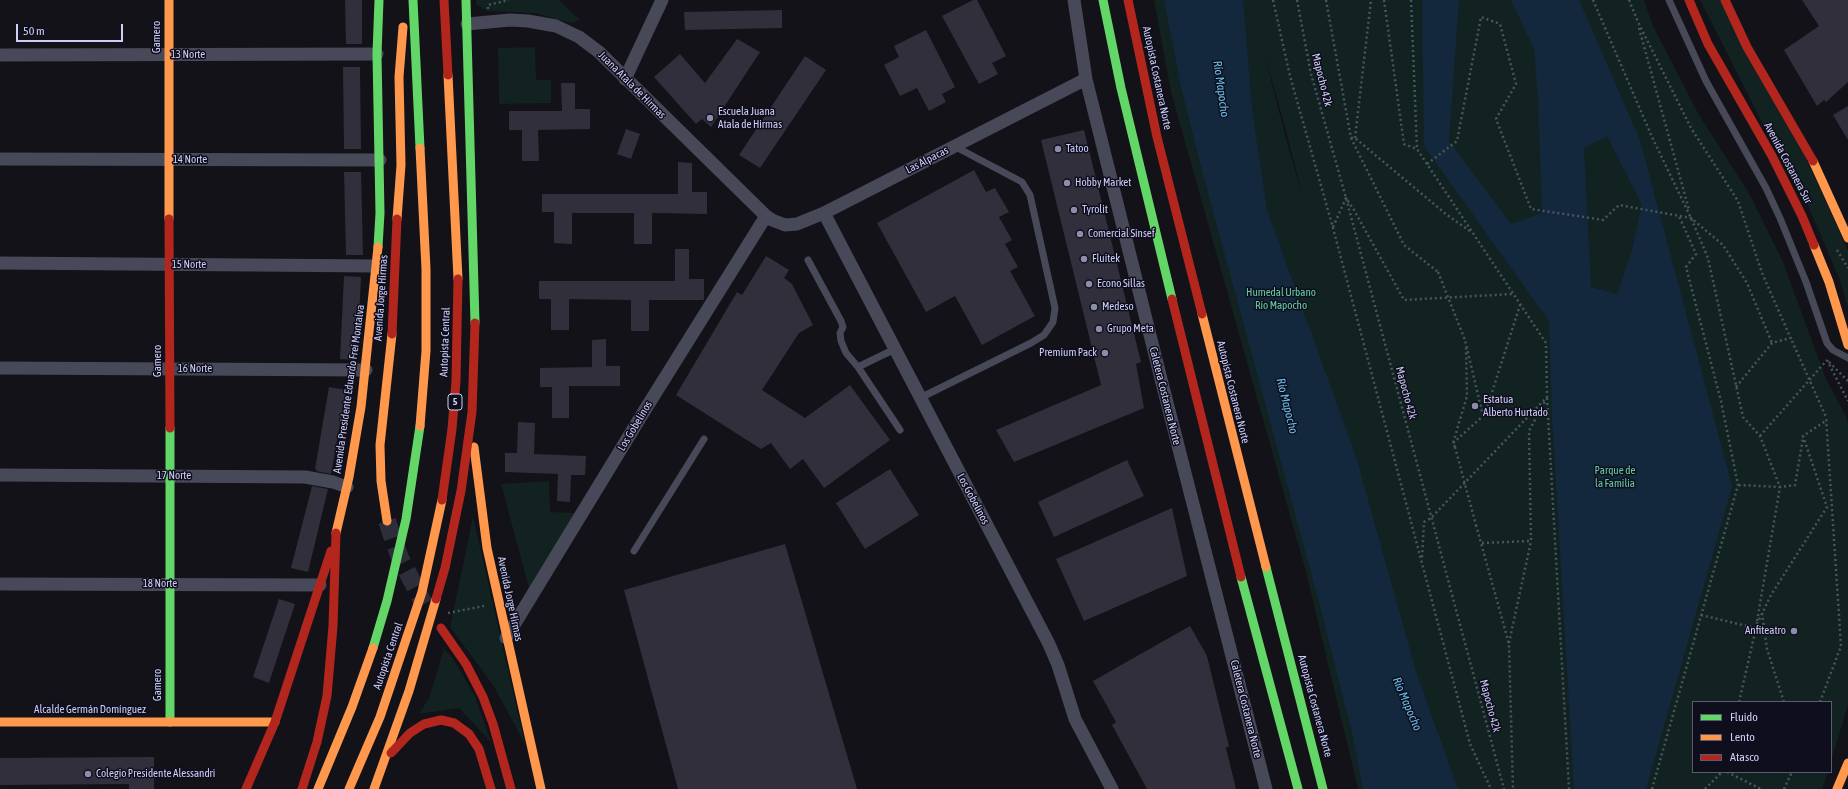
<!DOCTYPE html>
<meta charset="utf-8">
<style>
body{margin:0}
#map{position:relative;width:1848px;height:789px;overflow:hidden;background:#121218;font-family:"Asap Condensed",sans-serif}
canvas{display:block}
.legend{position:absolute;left:1692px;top:701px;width:140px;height:72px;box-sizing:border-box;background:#0f0e1c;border:1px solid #5b5b74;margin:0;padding:5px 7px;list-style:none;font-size:12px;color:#cecff9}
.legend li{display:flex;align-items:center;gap:8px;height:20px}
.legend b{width:20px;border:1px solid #5b5b74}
.scale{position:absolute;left:16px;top:24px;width:107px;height:18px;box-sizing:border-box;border:2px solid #cecff9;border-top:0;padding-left:5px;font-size:12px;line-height:14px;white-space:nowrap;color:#cecff9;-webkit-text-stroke:3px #0f0e1c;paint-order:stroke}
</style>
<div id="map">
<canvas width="1848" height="789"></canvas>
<ul class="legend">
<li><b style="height:5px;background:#63d668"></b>Fluido</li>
<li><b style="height:5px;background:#ff974d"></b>Lento</li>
<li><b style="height:5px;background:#b3261e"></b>Atasco</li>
</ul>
<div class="scale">50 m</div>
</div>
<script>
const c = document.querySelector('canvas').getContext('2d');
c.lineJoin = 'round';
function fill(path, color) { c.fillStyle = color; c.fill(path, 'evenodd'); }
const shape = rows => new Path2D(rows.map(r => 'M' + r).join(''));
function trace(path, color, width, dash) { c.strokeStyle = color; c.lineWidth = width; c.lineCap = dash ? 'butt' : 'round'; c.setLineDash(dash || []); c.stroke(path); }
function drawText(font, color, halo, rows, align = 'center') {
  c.font = font + ' "Asap Condensed",sans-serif'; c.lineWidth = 3; c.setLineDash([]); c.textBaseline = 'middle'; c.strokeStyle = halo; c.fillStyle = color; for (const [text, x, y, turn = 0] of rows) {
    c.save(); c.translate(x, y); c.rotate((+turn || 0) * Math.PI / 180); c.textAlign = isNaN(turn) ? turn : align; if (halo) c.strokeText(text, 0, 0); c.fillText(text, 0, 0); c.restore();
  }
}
const green = shape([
 [476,0,559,0,580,20,571,23,535,13,487,11,476,4],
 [1154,0,1644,0,1653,26,1699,115,1749,193,1783,262,1826,379,1847,418,1848,424,1848,705,1831,761,1831,702,1693,702,1693,772,1828,772,1822,789,1358,789,1306,572,1171,92],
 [1264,52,1285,127,1302,193,1288,147],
 [1700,0,1720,0,1806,158,1848,251,1848,308,1840,280,1807,203,1762,122],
 [535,47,536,80,551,80,551,103,499,104,498,48],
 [549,481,550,512,575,513,529,588,501,484],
 [473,517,525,744,493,685,450,627],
 [444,649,452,657,474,694,491,742,459,708,419,714,429,698]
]);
const water = shape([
 [1164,0,1243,0,1252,109,1267,210,1356,457,1417,675,1458,789,1363,789,1352,732,1320,606,1203,174,1181,87],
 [1422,0,1459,0,1449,141,1511,224,1542,213,1538,98,1534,49,1511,0,1579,0,1640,140,1732,486,1646,789,1574,789,1552,416,1549,321,1424,146],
 [1607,136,1642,205,1631,253,1617,294,1591,287,1584,148]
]);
const building = shape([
 [345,0,362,0,362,44,346,44],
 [973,0,977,0,1006,56,992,63,998,74,979,84,942,16],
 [1802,0,1848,0,1848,82,1826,102,1824,100,1817,106,1784,50,1819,26],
 [782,10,782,28,685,30,684,12],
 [926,30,955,87,942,94,946,102,929,111,917,88,900,96,884,65,899,57,894,46],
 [737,39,760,52,711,127,702,119,696,124,654,77,680,54,705,83],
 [805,56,826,70,760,168,739,155],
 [343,67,360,67,361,149,344,149],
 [561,83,575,83,575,109,590,109,590,129,538,130,539,161,522,161,522,130,509,130,509,111,562,111],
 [1848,106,1848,140,1833,115],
 [626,129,640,134,631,159,617,154],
 [1084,130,1141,362,1136,364,1144,408,1014,462,996,430,1101,385,1041,140],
 [678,162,692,163,692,192,707,192,707,214,652,213,652,244,634,244,634,213,572,213,572,244,554,243,554,212,542,212,542,194,678,194],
 [974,170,986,192,995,188,1009,212,999,217,1012,240,1005,244,1018,267,1010,271,1035,316,982,345,955,296,926,312,877,223],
 [344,172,361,172,363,255,346,255],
 [675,249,689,249,689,279,704,279,704,300,649,300,649,331,631,331,631,300,569,299,569,330,551,330,551,299,539,299,539,281,675,281],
 [766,256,789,270,784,278,792,284,813,325,799,333,762,390,805,418,850,385,890,440,824,488,803,459,790,469,771,443,761,449,676,395,737,292,742,295],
 [344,276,361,277,359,319,354,360,340,359],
 [606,339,606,366,620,366,620,386,569,386,569,418,552,418,552,387,540,387,540,368,592,367,592,340],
 [329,387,346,390,331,474,316,471,317,469,315,469],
 [518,422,535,423,534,454,586,456,585,475,571,475,570,502,557,501,558,474,505,472,505,453,517,453],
 [1127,460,1144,496,1054,537,1038,502],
 [890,469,919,515,865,549,836,503],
 [312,486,328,489,308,572,291,568],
 [1172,508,1187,576,1084,621,1056,559],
 [785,544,857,789,678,789,624,590],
 [279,599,295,604,269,683,253,677],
 [1190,626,1207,656,1229,746,1226,748,1236,789,1147,789,1112,725,1116,722,1093,681],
 [154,757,154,789,129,789,129,784,0,785,0,758]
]);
const secondaryTunnel = shape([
 [387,521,400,558,424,604]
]);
const path = shape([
 [1273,0,1290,76,1333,228,1470,744,1491,789],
 [1297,0,1311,74,1346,198,1504,789],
 [1326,0,1351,138,1404,245,1438,272],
 [1384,0,1404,144,1417,149],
 [1411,0,1417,149,1546,343,1547,397,1431,518,1424,522,1422,558],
 [1593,0,1652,137,1691,218,1708,258,1743,417,1760,436,1780,487,1738,485],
 [1629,0,1638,22,1691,128,1738,201,1762,273,1792,341],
 [488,9,488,5,509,0],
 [1639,28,1689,210],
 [1351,138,1355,138,1447,215,1470,231],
 [1355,138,1371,0],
 [1427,164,1457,141,1481,17,1500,24,1516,84,1496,119,1531,209,1603,220,1619,205,1691,218,1723,245,1747,283,1772,343],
 [1333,227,1346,198,1354,210,1404,300,1512,294],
 [1837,250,1848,268],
 [1827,360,1848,401],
 [1829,362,1848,381],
 [1736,387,1772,343,1790,338],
 [1547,398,1569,789],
 [1483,415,1486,411,1520,305],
 [1760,436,1827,360],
 [1453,443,1483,416,1465,340],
 [1455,447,1453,443,1467,396,1466,348],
 [1476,525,1509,644,1513,789],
 [1482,543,1531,541,1529,431,1545,401],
 [448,613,484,606],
 [1762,613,1767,649,1784,702],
 [1701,615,1755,628,1771,595,1827,507,1803,436,1827,420],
 [1757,621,1780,487,1795,485,1803,438],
 [1509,643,1531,541],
 [1739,702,1756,628],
 [1820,702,1841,646,1826,417],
 [1727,772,1761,789],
 [1652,789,1738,485,1721,401,1686,267,1696,254,1679,216],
 [1705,789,1722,772],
 [1784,789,1792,772]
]);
const lane = shape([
 [1669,0,1706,81,1766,188,1780,218,1806,282,1827,343,1833,350,1848,358],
 [808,260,841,321,843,327,840,333,841,341,846,353,858,367,900,430],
 [858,367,895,349],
 [920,398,1031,343,1044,335,1053,322,1055,308,1030,195,1022,182,954,146],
 [634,551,704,439]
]);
const street = shape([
 [1074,0,1086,79,1161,379,1266,789],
 [467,24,510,20,528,21,556,26,579,37,599,52,766,216,772,220,785,225,797,224,824,213,1086,79],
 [0,55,377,54],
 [625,79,662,0],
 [0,159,380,160],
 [824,213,1049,644,1058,665,1075,719,1112,789],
 [0,263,377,266],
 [0,368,366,370],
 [0,475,305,477,333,482,347,487],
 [0,584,320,585],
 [506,638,643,413,766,216]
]);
const fast = shape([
 [413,0,420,148],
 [466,0,475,323],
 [1103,0,1121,88,1172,299],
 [378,247,380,213,377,54,379,0],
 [170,428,170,722],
 [1266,567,1323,789],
 [1241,577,1298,789],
 [373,648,387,601,406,519,420,426]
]);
const slow = shape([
 [169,0,169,219],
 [448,75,458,279],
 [1813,161,1848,238],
 [397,219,401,165,399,77,403,27],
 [1814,245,1829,282,1848,345],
 [1202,314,1266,567],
 [420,426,426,351,426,269,420,148],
 [474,447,487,548,541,789],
 [387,521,381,481,380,445,392,334],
 [336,533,349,477,361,407,378,247],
 [0,722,275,722],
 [318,789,352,707,373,648],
 [349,789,380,717,422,592,442,500],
 [374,789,409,691,436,599],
 [1837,789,1848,763]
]);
const jam = shape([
 [444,0,448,75],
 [1128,0,1157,137,1202,314],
 [1689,0,1708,44,1772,156,1802,216,1814,245],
 [1725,0,1747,47,1813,161],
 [169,219,170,428],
 [1172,299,1241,577],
 [392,334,397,219],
 [442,500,452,429,456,381,458,279],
 [436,599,445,568,461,491,472,412,475,323],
 [441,628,466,664,483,697,493,724,511,789],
 [391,753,410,733,424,724,441,720,454,723,469,734,479,749,491,789],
 [246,789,275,722,331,551],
 [302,789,317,742,327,696,333,626,336,533]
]);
const pathBridge = shape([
 [1438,272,1465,340],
 [1792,341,1826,417],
 [1455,447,1476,525]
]);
const markers = [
 [710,118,4,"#8c8daa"],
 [1058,149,4,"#8c8daa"],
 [1067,183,4,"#8c8daa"],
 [1074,210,4,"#8c8daa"],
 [1080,234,4,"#8c8daa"],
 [1084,259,4,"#8c8daa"],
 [1089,284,4,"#8c8daa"],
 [1094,307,4,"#8c8daa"],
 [1099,329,4,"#8c8daa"],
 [1105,353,4,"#8c8daa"],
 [1475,406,4,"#8c8daa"],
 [1794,631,4,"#8c8daa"],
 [88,774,4,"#8c8daa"]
];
const shields = [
 [455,402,14]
];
const shieldNames = [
 ["5",455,402]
];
const streetNames = [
 ["Gamero",157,37,-90],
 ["13 Norte",188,55],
 ["Autopista Costanera Norte",1157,78,78],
 ["Mapocho 42k",1322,80,76],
 ["Juana Atala de Hirmas",632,85,45],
 ["14 Norte",190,160],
 ["Las Alpacas",927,160,-27],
 ["Avenida Costanera Sur",1788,163,62],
 ["15 Norte",189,265],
 ["Avenida Jorge Hirmas",381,298,-86],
 ["Autopista Central",445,342,-88],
 ["Gamero",158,361,-90],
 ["16 Norte",195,369],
 ["Avenida Presidente Eduardo Frei Montalva",349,389,-82],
 ["Autopista Costanera Norte",1233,392,76],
 ["Mapocho 42k",1406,393,75],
 ["Caletera Costanera Norte",1165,396,76],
 ["Los Gobelinos",635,426,-59],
 ["17 Norte",174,476],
 ["Los Gobelinos",973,499,62],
 ["18 Norte",160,584],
 ["Avenida Jorge Hirmas",510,599,78],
 ["Autopista Central",388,656,-71],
 ["Gamero",158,685,-90],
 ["Autopista Costanera Norte",1315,706,75],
 ["Mapocho 42k",1490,706,75],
 ["Caletera Costanera Norte",1246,709,76],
 ["Alcalde Germán Domínguez",90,710]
];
const poiNames = [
 ["Escuela Juana",718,112],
 ["Atala de Hirmas",718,125],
 ["Tatoo",1066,149],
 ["Hobby Market",1075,183],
 ["Tyrolit",1082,210],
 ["Comercial Sinsef",1088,234],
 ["Fluitek",1092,259],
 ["Econo Sillas",1097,284],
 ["Medeso",1102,307],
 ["Grupo Meta",1107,329],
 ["Premium Pack",1097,353,"right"],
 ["Estatua",1483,400],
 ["Alberto Hurtado",1483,413],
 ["Anfiteatro",1786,631,"right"],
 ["Colegio Presidente Alessandri",96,774]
];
const parkNames = [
 ["Humedal Urbano",1281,293],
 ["Río Mapocho",1281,306],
 ["Parque de",1615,471],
 ["la Familia",1615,484]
];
const waterNames = [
 ["Río Mapocho",1221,89,82],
 ["Río Mapocho",1287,406,76],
 ["Río Mapocho",1407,704,67]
];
fill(green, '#122221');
fill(water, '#13283c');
fill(building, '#302f3b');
trace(secondaryTunnel, '#2e2e3a', 18, [18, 9]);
trace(path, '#48565e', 2.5, [2, 3]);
trace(lane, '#474858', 7);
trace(street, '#474858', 13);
trace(fast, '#63d668', 9);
trace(slow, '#ff974d', 9);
trace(jam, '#b3261e', 9);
trace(pathBridge, '#48565e', 2.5, [2, 3]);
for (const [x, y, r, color] of markers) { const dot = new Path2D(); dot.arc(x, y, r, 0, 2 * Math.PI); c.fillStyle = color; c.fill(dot); trace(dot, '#0f0e1c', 1.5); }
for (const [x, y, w] of shields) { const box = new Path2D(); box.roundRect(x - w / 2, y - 8, w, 16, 3); c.fillStyle = '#0f0e1c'; c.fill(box); trace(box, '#cecff9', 1); }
drawText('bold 10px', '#cecff9', null, shieldNames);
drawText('11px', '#cecff9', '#0f0e1c', streetNames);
drawText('11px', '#cecff9', '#0f0e1c', poiNames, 'left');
drawText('11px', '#64cfa8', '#0f0e1c', parkNames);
drawText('italic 12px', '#69bfed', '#0f0e1c', waterNames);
</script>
